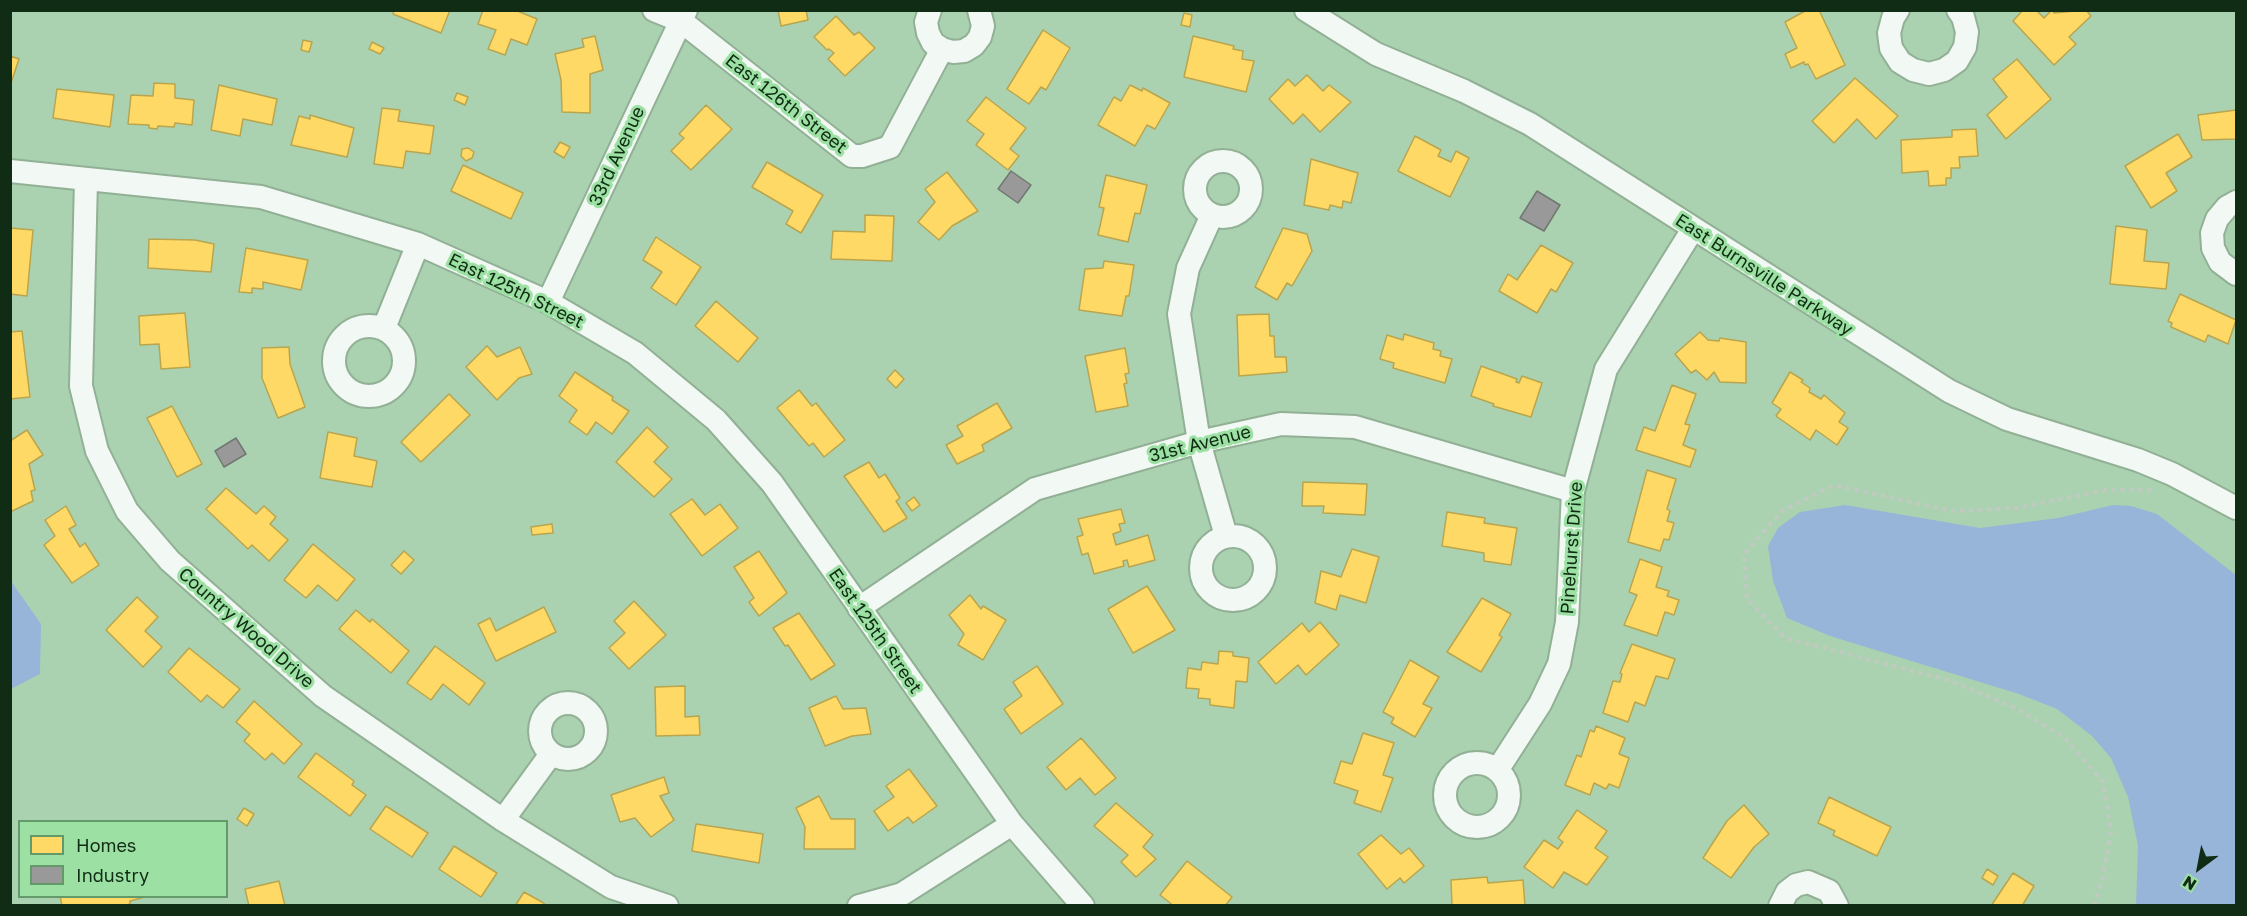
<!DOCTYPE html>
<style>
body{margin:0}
#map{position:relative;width:2247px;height:916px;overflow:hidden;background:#abd2b0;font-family:"Golos Text",sans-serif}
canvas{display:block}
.frame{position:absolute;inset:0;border:12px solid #112c15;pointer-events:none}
.legend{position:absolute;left:18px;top:820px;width:210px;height:78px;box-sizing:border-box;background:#9ce1a3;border:2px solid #64996a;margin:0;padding:8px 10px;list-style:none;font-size:18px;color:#112c15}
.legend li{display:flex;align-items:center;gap:12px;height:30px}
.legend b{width:30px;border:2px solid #64996a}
.north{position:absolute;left:2169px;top:838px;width:60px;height:60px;-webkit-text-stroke:4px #9ce1a3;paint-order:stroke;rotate:212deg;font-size:16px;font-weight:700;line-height:24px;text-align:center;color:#112c15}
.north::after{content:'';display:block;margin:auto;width:21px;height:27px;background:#112c15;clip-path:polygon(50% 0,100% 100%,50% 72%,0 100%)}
</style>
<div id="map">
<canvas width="2247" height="916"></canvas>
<div class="frame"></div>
<ul class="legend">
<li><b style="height:16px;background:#ffd966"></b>Homes</li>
<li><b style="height:16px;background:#999"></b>Industry</li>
</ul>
<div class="north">N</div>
</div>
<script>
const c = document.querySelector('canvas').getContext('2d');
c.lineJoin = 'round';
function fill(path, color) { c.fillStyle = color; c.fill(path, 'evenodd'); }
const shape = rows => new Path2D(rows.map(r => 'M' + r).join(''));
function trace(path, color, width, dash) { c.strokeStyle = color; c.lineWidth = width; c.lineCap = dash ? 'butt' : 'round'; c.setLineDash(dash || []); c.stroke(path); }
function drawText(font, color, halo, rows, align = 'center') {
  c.font = font + ' "Golos Text",sans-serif'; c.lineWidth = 6; c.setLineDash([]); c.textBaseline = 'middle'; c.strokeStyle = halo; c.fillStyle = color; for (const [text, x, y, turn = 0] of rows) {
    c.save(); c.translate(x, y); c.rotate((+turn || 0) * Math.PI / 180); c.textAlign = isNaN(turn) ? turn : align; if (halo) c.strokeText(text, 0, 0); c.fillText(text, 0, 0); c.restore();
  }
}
const water = shape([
 [1845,505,1980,528,2058,518,2113,505,2131,506,2157,514,2236,575,2236,905,2136,905,2138,846,2128,797,2111,758,2092,736,2057,709,2019,694,1830,636,1787,618,1773,581,1768,546,1778,528,1800,512],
 [11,581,41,624,40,674,11,689]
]);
const homes = shape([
 [394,10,450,10,441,33,393,14,394,10],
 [483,10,515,10,537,19,527,45,511,39,505,55,488,49,496,30,478,24,483,10],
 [778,10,806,10,808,20,781,26,778,10],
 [1807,10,1819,10,1845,65,1816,79,1808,64,1805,65,1804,62,1791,68,1785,54,1797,48,1785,22,1807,10],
 [2023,10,2036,10,2044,18,2052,10,2054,13,2086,10,2091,16,2069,37,2076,44,2054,65,2013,21,2023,10],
 [1184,13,1192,15,1190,27,1181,25,1184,13],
 [836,16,854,35,859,32,875,48,845,76,828,59,834,53,829,49,827,50,814,37,836,16],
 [1043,30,1070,48,1046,90,1041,87,1029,104,1007,89,1043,30],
 [595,36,603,70,590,74,590,113,562,112,561,80,555,54,584,47,582,39,595,36],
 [1193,36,1234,46,1233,49,1243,51,1242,59,1254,61,1246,92,1184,77,1193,36],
 [303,40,312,42,309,52,301,50,303,40],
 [372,42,384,48,380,54,369,49,372,42],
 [10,56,19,59,10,86,10,56],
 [2017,59,2051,99,2006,139,1987,115,2007,97,1993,79,2017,59],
 [1307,75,1323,91,1329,85,1351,102,1320,132,1303,114,1293,124,1269,99,1288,79,1295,86,1307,75],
 [1855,78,1898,116,1876,139,1857,119,1834,143,1812,121,1855,78],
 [154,83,175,84,175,98,194,100,192,125,175,123,174,127,158,126,157,129,149,128,149,125,128,124,131,95,153,96,154,83],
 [219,85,277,99,272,125,243,119,240,136,211,130,219,85],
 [1130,85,1142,91,1143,88,1170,103,1155,129,1147,125,1135,146,1098,125,1114,97,1121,101,1130,85],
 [57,89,114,95,110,127,53,118,57,89],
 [457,93,468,97,465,105,454,100,457,93],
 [986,97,1026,128,1010,149,1019,156,1008,170,976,145,984,134,967,121,986,97],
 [706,105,732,129,691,170,671,151,684,138,679,134,706,105],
 [382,108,400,110,398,121,434,126,430,154,406,151,403,168,374,164,382,108],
 [2236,110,2236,139,2202,140,2198,115,2236,110],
 [310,115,354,128,347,157,291,145,299,116,310,119,310,115],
 [1976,129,1978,156,1959,157,1960,168,1951,168,1951,178,1946,178,1946,185,1929,186,1928,171,1902,173,1901,140,1952,137,1952,130,1976,129],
 [2178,134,2192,157,2166,173,2177,191,2151,208,2125,166,2178,134],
 [1415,136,1441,150,1438,156,1451,162,1456,151,1469,158,1450,197,1398,171,1415,136],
 [560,142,570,147,564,158,554,152,560,142],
 [468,148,474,152,472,158,466,161,461,156,462,149,468,148],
 [1311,159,1358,173,1351,203,1343,201,1342,208,1330,205,1329,210,1304,205,1311,159],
 [767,162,823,195,801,233,786,224,793,211,752,187,767,162],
 [463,165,523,193,511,219,451,191,463,165],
 [947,172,978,211,952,226,939,240,918,222,935,202,925,189,947,172],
 [1106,175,1147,185,1140,214,1135,213,1128,242,1098,235,1104,208,1099,207,1106,175],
 [865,215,894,216,892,261,831,259,833,231,865,232,865,215],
 [2116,226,2147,230,2144,261,2169,263,2166,289,2110,284,2116,226],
 [10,228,33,230,27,296,10,294,10,228],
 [1283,228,1307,234,1312,251,1292,286,1287,283,1277,300,1255,287,1283,228],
 [656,237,701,267,676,305,651,288,662,272,643,260,656,237],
 [149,239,195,240,214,244,211,272,148,268,149,239],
 [1541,245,1573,263,1556,292,1551,289,1537,313,1499,291,1508,274,1517,280,1541,245],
 [246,248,308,260,301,290,263,282,263,289,252,288,252,293,239,292,246,248],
 [1104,261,1134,265,1129,296,1126,296,1122,316,1079,310,1085,269,1103,268,1104,261],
 [2180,294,2236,320,2228,344,2208,335,2205,342,2171,327,2172,323,2168,321,2180,294],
 [716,301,758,338,738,362,695,326,716,301],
 [185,313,190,367,161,369,159,344,140,345,139,316,185,313],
 [1269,314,1270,336,1274,336,1275,357,1286,357,1287,372,1239,376,1237,315,1269,314],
 [22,331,30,397,10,399,10,332,22,331],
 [1700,332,1708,340,1719,341,1720,338,1746,342,1746,383,1720,382,1714,372,1707,380,1696,370,1691,373,1675,354,1700,332],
 [1404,334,1434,343,1433,349,1441,351,1440,356,1452,359,1445,383,1393,368,1394,363,1380,359,1387,335,1403,340,1404,334],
 [487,346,497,357,520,347,532,374,519,378,497,400,466,367,487,346],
 [289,347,290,364,305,407,278,418,262,378,262,348,289,347],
 [1125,348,1129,373,1125,374,1127,383,1124,384,1128,406,1096,412,1085,356,1125,348],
 [1481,366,1517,379,1516,382,1519,383,1522,376,1542,383,1531,417,1493,406,1494,404,1471,396,1481,366],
 [895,370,904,379,896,388,887,379,895,370],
 [575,372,613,397,612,400,629,411,612,434,596,422,587,435,569,422,577,410,559,396,575,372],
 [1790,372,1803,380,1801,382,1810,388,1809,392,1821,399,1824,395,1845,413,1839,422,1848,428,1837,445,1816,430,1810,440,1776,416,1781,409,1772,403,1790,372],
 [1672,385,1696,394,1685,424,1690,425,1683,445,1696,450,1690,467,1636,450,1644,427,1655,431,1672,385],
 [799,390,812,406,816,403,845,440,824,457,813,443,809,446,777,408,799,390],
 [449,394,470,415,421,462,401,442,449,394],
 [997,403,1012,428,982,445,984,451,957,464,946,445,963,436,957,426,997,403],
 [172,406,202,464,177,477,147,418,172,406],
 [647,427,668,447,654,462,672,479,654,497,616,462,647,427],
 [27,430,43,455,29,464,35,490,31,491,33,501,10,512,10,441,27,430],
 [328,432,357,438,354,456,377,461,372,487,320,478,328,432],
 [869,462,879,478,885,474,900,498,896,501,907,518,884,532,844,476,869,462],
 [1647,470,1676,479,1667,509,1670,511,1667,521,1674,523,1669,540,1664,539,1660,551,1628,542,1647,470],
 [1303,482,1367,484,1365,515,1323,513,1324,506,1302,506,1303,482],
 [226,488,256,514,264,506,276,517,270,524,288,540,269,561,252,545,248,549,206,509,226,488],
 [914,497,920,505,912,511,906,503,914,497],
 [692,499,705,515,720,504,738,528,702,556,670,514,692,499],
 [66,506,76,525,69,529,80,547,85,543,99,565,72,583,44,545,55,536,45,520,66,506],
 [1121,509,1125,523,1119,524,1121,531,1113,534,1116,545,1148,535,1155,560,1129,567,1127,560,1123,561,1124,566,1094,574,1088,553,1082,555,1077,537,1083,535,1078,519,1121,509],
 [1447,512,1485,518,1484,523,1517,528,1511,565,1484,561,1484,553,1442,546,1447,512],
 [552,524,553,533,532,535,531,527,552,524],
 [313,544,355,579,337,601,318,585,306,598,284,580,313,544],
 [1352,549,1379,557,1366,603,1340,595,1336,610,1315,603,1321,571,1341,577,1352,549],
 [404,551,414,560,401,574,391,565,404,551],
 [759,551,787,593,759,616,749,602,754,598,734,567,759,551],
 [1640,559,1662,567,1656,587,1669,591,1667,596,1679,600,1674,615,1665,612,1657,636,1624,625,1637,595,1629,592,1640,559],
 [1147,586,1175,630,1133,653,1108,609,1147,586],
 [970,595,981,609,983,606,1006,620,983,660,958,645,964,634,949,615,970,595],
 [137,597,158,617,145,631,162,647,143,667,106,630,137,597],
 [1482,598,1511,614,1499,635,1502,637,1481,672,1447,652,1482,598],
 [634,601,666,635,629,669,609,648,625,633,614,621,634,601],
 [544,607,556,632,496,661,478,624,490,618,496,631,544,607],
 [356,610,370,622,372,619,409,651,391,673,339,629,356,610],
 [799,613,835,665,811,680,788,645,785,646,773,628,799,613],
 [1320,622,1339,645,1306,675,1298,665,1276,684,1258,662,1302,623,1309,632,1320,622],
 [1632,644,1675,659,1668,679,1656,676,1645,706,1635,702,1628,722,1603,713,1613,681,1620,682,1622,674,1620,673,1632,644],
 [435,646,485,683,469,705,443,684,431,700,407,683,435,646],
 [189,648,240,689,223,708,207,695,201,702,168,672,189,648],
 [1219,651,1233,652,1233,656,1249,658,1247,682,1236,681,1234,708,1210,705,1210,699,1198,698,1199,689,1186,688,1188,668,1201,670,1202,662,1218,664,1219,651],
 [1410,660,1439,677,1423,704,1432,708,1415,737,1391,723,1394,718,1383,712,1410,660],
 [1037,666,1063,704,1021,734,1004,709,1022,696,1013,682,1037,666],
 [685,686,685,717,699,716,700,735,656,736,655,687,685,686],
 [836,696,843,709,866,708,871,734,852,736,825,746,809,708,836,696],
 [254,701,302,744,284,764,272,753,265,760,244,741,250,734,236,722,254,701],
 [1596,726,1625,738,1619,754,1629,758,1619,788,1609,784,1606,789,1594,783,1590,795,1565,785,1577,755,1581,757,1590,730,1594,732,1596,726],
 [1363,733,1394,743,1383,775,1393,778,1381,812,1354,803,1358,791,1334,783,1341,761,1352,764,1363,733],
 [1081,738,1116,778,1095,795,1080,778,1066,790,1047,767,1081,738],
 [316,753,354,781,352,785,366,795,350,816,298,777,316,753],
 [909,769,937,806,913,823,908,817,888,831,874,811,894,797,886,786,909,769],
 [664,777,669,793,660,796,674,820,651,837,635,818,620,822,611,795,664,777],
 [819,796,831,819,855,819,855,849,804,849,805,827,796,808,819,796],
 [1829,797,1891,827,1877,856,1833,835,1835,831,1818,823,1829,797],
 [1116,803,1153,835,1143,847,1156,859,1136,877,1121,862,1128,855,1094,826,1116,803],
 [1744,805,1769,834,1754,847,1731,878,1703,858,1727,821,1744,805],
 [386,806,428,833,412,857,370,829,386,806],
 [244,808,254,814,247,826,237,819,244,808],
 [1577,810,1607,831,1595,848,1608,857,1587,885,1564,872,1553,888,1524,867,1544,840,1558,849,1563,842,1558,838,1577,810],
 [696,824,763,834,759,863,692,851,696,824],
 [1381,835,1401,854,1409,848,1424,866,1404,883,1400,878,1387,889,1358,854,1381,835],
 [454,846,497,873,481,897,439,869,454,846],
 [1187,861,1232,897,1225,906,1174,906,1160,895,1187,861],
 [1987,869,1998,876,1993,885,1982,878,1987,869],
 [2013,873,2034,886,2022,906,1991,906,2013,873],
 [1487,877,1488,883,1523,880,1525,906,1452,906,1451,880,1487,877],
 [279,881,285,906,249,906,245,889,279,881],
 [524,892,542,902,547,906,515,906,524,892],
 [60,896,148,896,130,901,130,904,124,906,62,906,60,896]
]);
const industry = shape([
 [1011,171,1031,185,1018,203,998,189,1011,171],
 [1537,191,1560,205,1544,231,1520,218,1537,191],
 [236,438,246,454,224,467,215,451,236,438]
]);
const path = shape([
 [2094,906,2103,876,2111,832,2103,782,2066,739,2016,708,1948,680,1785,638,1747,599,1744,554,1782,511,1834,485,1952,511,2017,508,2106,490,2153,490]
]);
const minor = shape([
 [654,10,681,21,852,156,862,156,890,147,942,49],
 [930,10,926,22,928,33,933,43,942,49,953,52,964,51,974,45,980,37,983,26,979,10],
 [1306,10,1376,54,1464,91,1530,124,1949,391,2007,419,2138,460,2172,474,2236,508],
 [1898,10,1893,18,1889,33,1891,48,1900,62,1913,70,1929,74,1944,70,1957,61,1965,47,1967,32,1963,17,1958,10],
 '1195 189a28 28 0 1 1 56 0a28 28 0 1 1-56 0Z',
 [10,171,261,197,418,244,548,302,635,353,716,420,772,483,1012,824,1083,906],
 [86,180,81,386,97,451,127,511,170,561,323,696,503,820,611,887,667,906],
 [2236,202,2227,207,2217,219,2212,233,2213,248,2220,262,2236,274],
 [1212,215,1188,268,1179,314,1199,442,1226,536],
 [548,302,686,10],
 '334 361a35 35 0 1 1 70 0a35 35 0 1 1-70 0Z',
 [384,328,418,244],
 '1201 568a32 32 0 1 1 64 0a32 32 0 1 1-64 0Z',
 [859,608,1035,489,1199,442,1281,424,1355,427,1573,491],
 '540 731a28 28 0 1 1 56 0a28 28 0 1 1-56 0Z',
 '1445 795a32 32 0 1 1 64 0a32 32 0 1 1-64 0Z',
 [1498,769,1540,704,1559,664,1567,622,1573,491,1606,369,1693,229],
 [503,820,551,754],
 [859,906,902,894,1012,824],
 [1780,906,1787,892,1796,885,1808,882,1829,891,1837,906]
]);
const streetNames = [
 ["East 126th Street",786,104,38],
 ["33rd Avenue",617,156,-65],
 ["East Burnsville Parkway",1764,275,33],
 ["East 125th Street",516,291,26],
 ["31st Avenue",1200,444,-14],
 ["Pinehurst Drive",1572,548,-86],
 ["Country Wood Drive",246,628,41],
 ["East 125th Street",875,631,55]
];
fill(water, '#97b5d9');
fill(homes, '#ffd966');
trace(homes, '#b8a54e', 1.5);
fill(industry, '#999');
trace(industry, '#707871', 1.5);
trace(minor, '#91b095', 26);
trace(path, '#bfcac0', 4, [4.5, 4.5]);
trace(minor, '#f2f8f3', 22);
drawText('18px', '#112c15', '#9ce1a3', streetNames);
</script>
